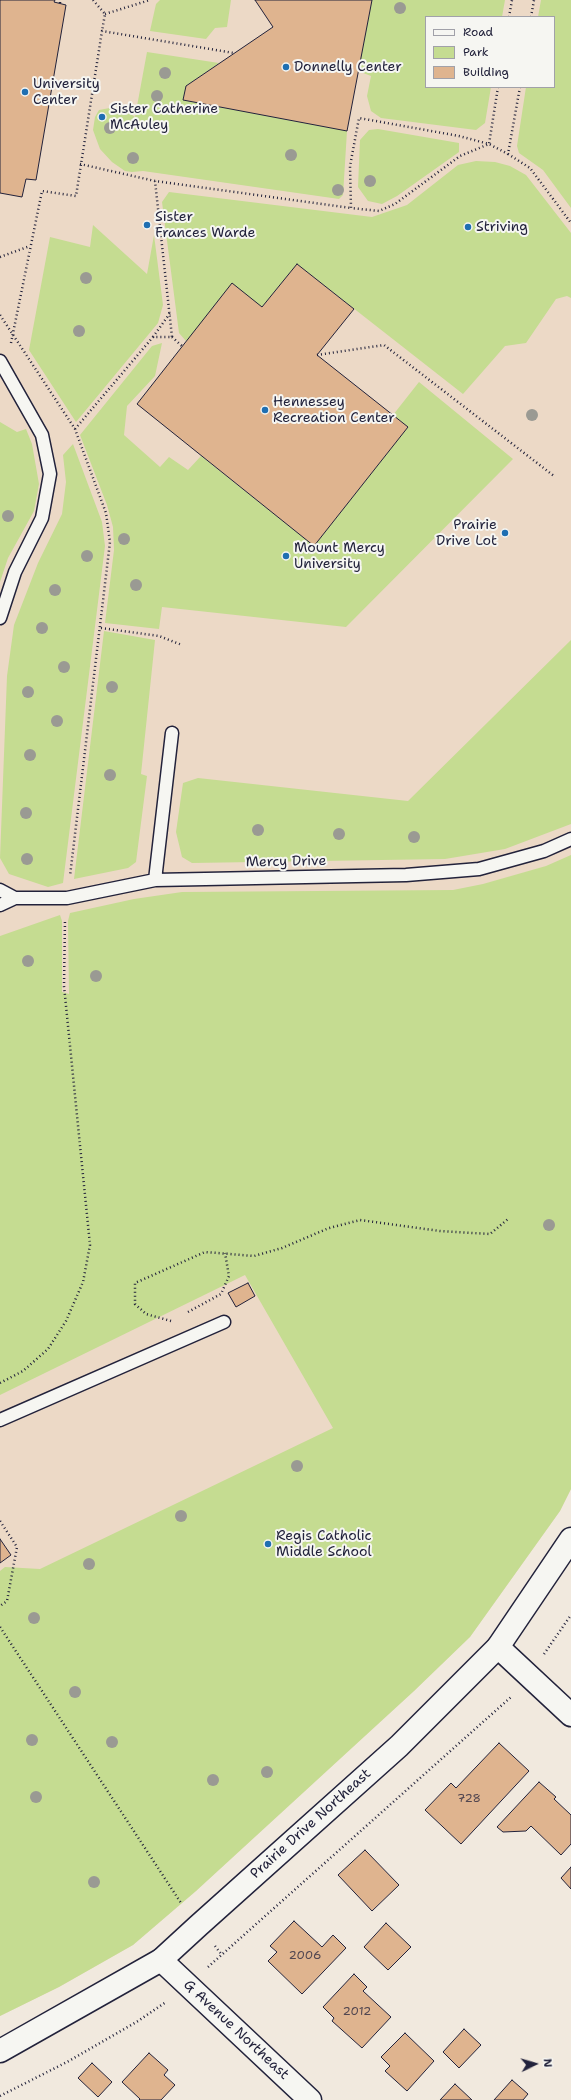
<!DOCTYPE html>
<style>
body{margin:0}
#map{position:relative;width:571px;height:2100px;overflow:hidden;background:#f1e9de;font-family:"Shantell Sans",sans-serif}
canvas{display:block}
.legend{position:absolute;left:425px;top:16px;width:130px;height:72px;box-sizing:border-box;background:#f6f6f2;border:1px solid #a1a1a9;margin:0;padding:5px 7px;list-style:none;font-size:12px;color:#22223b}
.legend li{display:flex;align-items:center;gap:8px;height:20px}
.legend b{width:20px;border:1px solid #a1a1a9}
.north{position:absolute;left:515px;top:2044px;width:40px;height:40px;-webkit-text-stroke:3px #f6f6f2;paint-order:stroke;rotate:85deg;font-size:11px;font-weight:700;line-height:16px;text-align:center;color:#22223b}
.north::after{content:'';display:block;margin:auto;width:14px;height:18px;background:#22223b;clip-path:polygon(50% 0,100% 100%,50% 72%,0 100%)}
</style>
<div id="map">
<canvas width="571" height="2100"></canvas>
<ul class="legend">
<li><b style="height:5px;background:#f6f6f2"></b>Road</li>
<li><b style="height:11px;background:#c5dc91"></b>Park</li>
<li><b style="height:11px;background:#dfb48f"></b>Building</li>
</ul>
<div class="north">N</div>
</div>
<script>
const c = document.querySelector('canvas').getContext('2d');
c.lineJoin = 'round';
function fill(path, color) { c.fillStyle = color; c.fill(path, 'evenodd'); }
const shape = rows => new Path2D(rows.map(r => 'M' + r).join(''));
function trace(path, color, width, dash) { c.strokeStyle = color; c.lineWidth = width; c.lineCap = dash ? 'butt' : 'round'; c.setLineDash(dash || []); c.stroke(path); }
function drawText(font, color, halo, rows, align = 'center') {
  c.font = font + ' "Shantell Sans",sans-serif'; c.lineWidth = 4; c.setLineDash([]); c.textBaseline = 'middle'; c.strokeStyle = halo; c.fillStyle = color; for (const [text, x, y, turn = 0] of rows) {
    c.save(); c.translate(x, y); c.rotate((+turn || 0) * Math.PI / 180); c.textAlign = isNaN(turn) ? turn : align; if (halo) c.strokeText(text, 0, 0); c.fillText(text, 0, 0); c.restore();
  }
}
const built = shape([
 [0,0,571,0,571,1489,560,1511,470,1637,414,1691,196,1891,133,1945,59,1987,0,2016],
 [426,17,554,17,554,87,426,87]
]);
const green = shape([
 [160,0,231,0,227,27,215,28,206,39,150,31,156,4],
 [372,0,505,0,502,17,426,17,426,87,491,87,485,123,476,130,381,118,371,111,367,96,371,76,358,71],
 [541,0,571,0,571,208,543,170,519,153,517,146,526,87,554,87,554,17,538,17],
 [147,52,219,63,186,86,183,100,347,131,343,195,339,199,143,171,132,172,125,171,112,162,100,149,97,141,93,130,95,117,99,110,115,107,125,110,135,117],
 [378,129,459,143,459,152,397,196,382,204,368,201,358,187,360,140,369,130],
 [476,161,495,162,510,166,526,175,571,233,571,298,567,296,556,299,526,343,505,346,463,394,297,264,262,307,186,341,179,333,162,202,169,192,372,217,407,205,458,165],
 [93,225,147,274,154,235,163,305,158,323,76,422,29,350,50,237,90,247],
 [162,343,155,376,127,406,124,435,160,467,169,457,188,470,201,456,314,546,408,427,393,415,419,382,513,459,346,627,162,607,159,629,105,623,114,550,113,527,107,505,80,435,152,346],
 [0,422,17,432,26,429,32,444,39,484,34,511,8,558,0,582],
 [73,444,102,522,105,546,63,883,48,887,9,874,0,858,7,676,14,625,38,563,62,514,66,482,63,455],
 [104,631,155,640,141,774,147,776,136,862,128,868,74,879],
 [571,640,571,824,505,849,445,859,192,863,182,857,176,832,183,783,198,778,408,801],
 [571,855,571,1489,560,1511,470,1637,414,1691,196,1891,133,1945,59,1987,0,2016,0,1571,5,1567,40,1569,333,1428,245,1275,0,1395,0,936,60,915,62,921,62,992,69,994,68,921,70,913,134,899,182,892,453,890,483,884,546,866]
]);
const building = shape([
 [0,0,55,0,54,2,66,5,36,180,26,179,22,197,0,193,0,0],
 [255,0,372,0,347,131,183,100,186,86,273,27,255,0],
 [297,264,354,309,317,355,408,427,314,546,137,404,232,283,262,307,297,264],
 [248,1283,255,1296,236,1307,228,1293,248,1283],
 [0,1539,11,1555,0,1563,0,1539],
 [499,1743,529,1771,461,1844,425,1810,451,1783,456,1788,499,1743],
 [539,1782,556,1797,554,1799,571,1815,571,1844,561,1855,531,1826,526,1831,503,1832,497,1827,539,1782],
 [365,1850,399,1885,372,1911,338,1875,365,1850],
 [571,1867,571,1889,561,1878,571,1867],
 [294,1921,322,1947,333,1935,346,1948,302,1994,268,1961,277,1952,270,1946,294,1921],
 [386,1923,411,1947,388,1970,364,1947,386,1923],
 [354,1974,367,1987,363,1991,391,2017,362,2048,332,2021,334,2018,323,2007,354,1974],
 [464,2029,481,2045,459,2068,443,2052,464,2029],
 [405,2033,434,2061,407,2091,385,2071,390,2066,381,2057,405,2033],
 [149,2053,168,2070,164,2075,175,2085,161,2100,139,2100,140,2099,122,2082,149,2053],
 [92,2063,112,2082,98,2097,78,2078,92,2063],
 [512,2080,528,2094,523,2100,494,2100,512,2080],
 [455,2084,472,2100,440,2100,455,2084]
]);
const path = shape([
 [93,0,105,14,102,31],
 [60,3,60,0],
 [105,14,150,0],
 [509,17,512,0],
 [531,17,534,0],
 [498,87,489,144,459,136,359,118,350,166,351,208,379,211,395,204,460,156,489,144,508,154],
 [520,87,508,154,530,168,571,223],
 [80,164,155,181,351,208],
 [0,257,30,246],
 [0,315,75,429,106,513,110,542,70,876],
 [153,337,170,313],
 [172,337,182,346],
 [11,343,42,191,76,196,102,31,234,53],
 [317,355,384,345,554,476],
 [75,429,153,337,172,337,155,181],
 [101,628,159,636,182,645],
 [188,1312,221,1294,229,1276,225,1253],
 [171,1321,146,1314,135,1304,135,1283,205,1252,254,1256,282,1248,329,1228,360,1220,440,1231,490,1234,508,1219],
 [0,1383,23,1371,48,1349,66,1321,83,1282,90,1245,64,986,65,919],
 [0,1521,17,1547,7,1601,0,1606],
 [0,1627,181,1903],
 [544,1654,571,1615],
 [215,1946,222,1955],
 [208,1967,511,1697],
 [0,2096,67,2062,138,2021,166,2002]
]);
const lane = shape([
 [0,361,42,435,50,474,42,518,15,572,0,618],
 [155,880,172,733],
 [0,890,15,898,67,898,155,880,406,875,479,869,544,851,571,839],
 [0,905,15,898],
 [0,1420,224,1322]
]);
const street = shape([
 [498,1647,571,1715],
 [161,1960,310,2100]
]);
const secondary = shape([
 [0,2051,161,1960,198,1926,399,1746,498,1647,571,1539]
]);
const trees = [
 [400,8],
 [165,73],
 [157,96],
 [110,128],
 [291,155],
 [133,158],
 [370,181],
 [338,190],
 [86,278],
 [79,331],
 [532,415],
 [8,516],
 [124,539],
 [87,556],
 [136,585],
 [55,590],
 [42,628],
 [64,667],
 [112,687],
 [28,692],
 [57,721],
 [30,755],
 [110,775],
 [26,813],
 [258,830],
 [339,834],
 [414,837],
 [27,859],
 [28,961],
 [96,976],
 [549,1225],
 [297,1466],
 [181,1516],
 [89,1564],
 [34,1618],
 [75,1692],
 [32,1740],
 [112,1742],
 [267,1772],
 [213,1780],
 [36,1797],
 [94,1882]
];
const markers = [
 [286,67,4,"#1f6fb2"],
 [25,92,4,"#1f6fb2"],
 [102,117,4,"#1f6fb2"],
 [147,225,4,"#1f6fb2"],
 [468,227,4,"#1f6fb2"],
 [265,410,4,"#1f6fb2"],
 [505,533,4,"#1f6fb2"],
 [286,556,4,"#1f6fb2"],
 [268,1544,4,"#1f6fb2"]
];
const numberNames = [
 ["728",469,1799],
 ["2006",305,1956],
 ["2012",357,2012]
];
const poiNames = [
 ["Donnelly Center",294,67],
 ["University",33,84],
 ["Center",33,100],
 ["Sister Catherine",110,109],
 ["McAuley",110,125],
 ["Sister",155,217],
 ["Frances Warde",155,233],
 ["Striving",476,227],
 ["Hennessey",273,402],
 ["Recreation Center",273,418],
 ["Prairie",497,525,"right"],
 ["Drive Lot",497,541,"right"],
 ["Mount Mercy",294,548],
 ["University",294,564],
 ["Regis Catholic",276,1536],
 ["Middle School",276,1552]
];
const streetNames = [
 ["Mercy Drive",286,862,-1],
 ["Prairie Drive Northeast",311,1824,-42],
 ["G Avenue Northeast",236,2030,43]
];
fill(built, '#ecd9c6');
fill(green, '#c5dc91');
fill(building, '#dfb48f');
trace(building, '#22223b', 1);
trace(lane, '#22223b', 15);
trace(street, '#22223b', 25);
trace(secondary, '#22223b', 25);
trace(path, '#22223b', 2.5, [1, 3]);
trace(lane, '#f6f6f2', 12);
trace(street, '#f6f6f2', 22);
trace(secondary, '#f6f6f2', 22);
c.fillStyle = '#9a9a93';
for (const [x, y] of trees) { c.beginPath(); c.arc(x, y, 6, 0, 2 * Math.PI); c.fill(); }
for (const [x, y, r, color] of markers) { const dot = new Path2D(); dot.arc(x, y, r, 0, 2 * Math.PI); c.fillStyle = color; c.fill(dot); trace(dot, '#f6f6f2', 1.5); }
drawText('12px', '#514650', null, numberNames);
drawText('14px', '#22223b', '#f6f6f2', poiNames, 'left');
drawText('14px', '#22223b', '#f6f6f2', streetNames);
</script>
